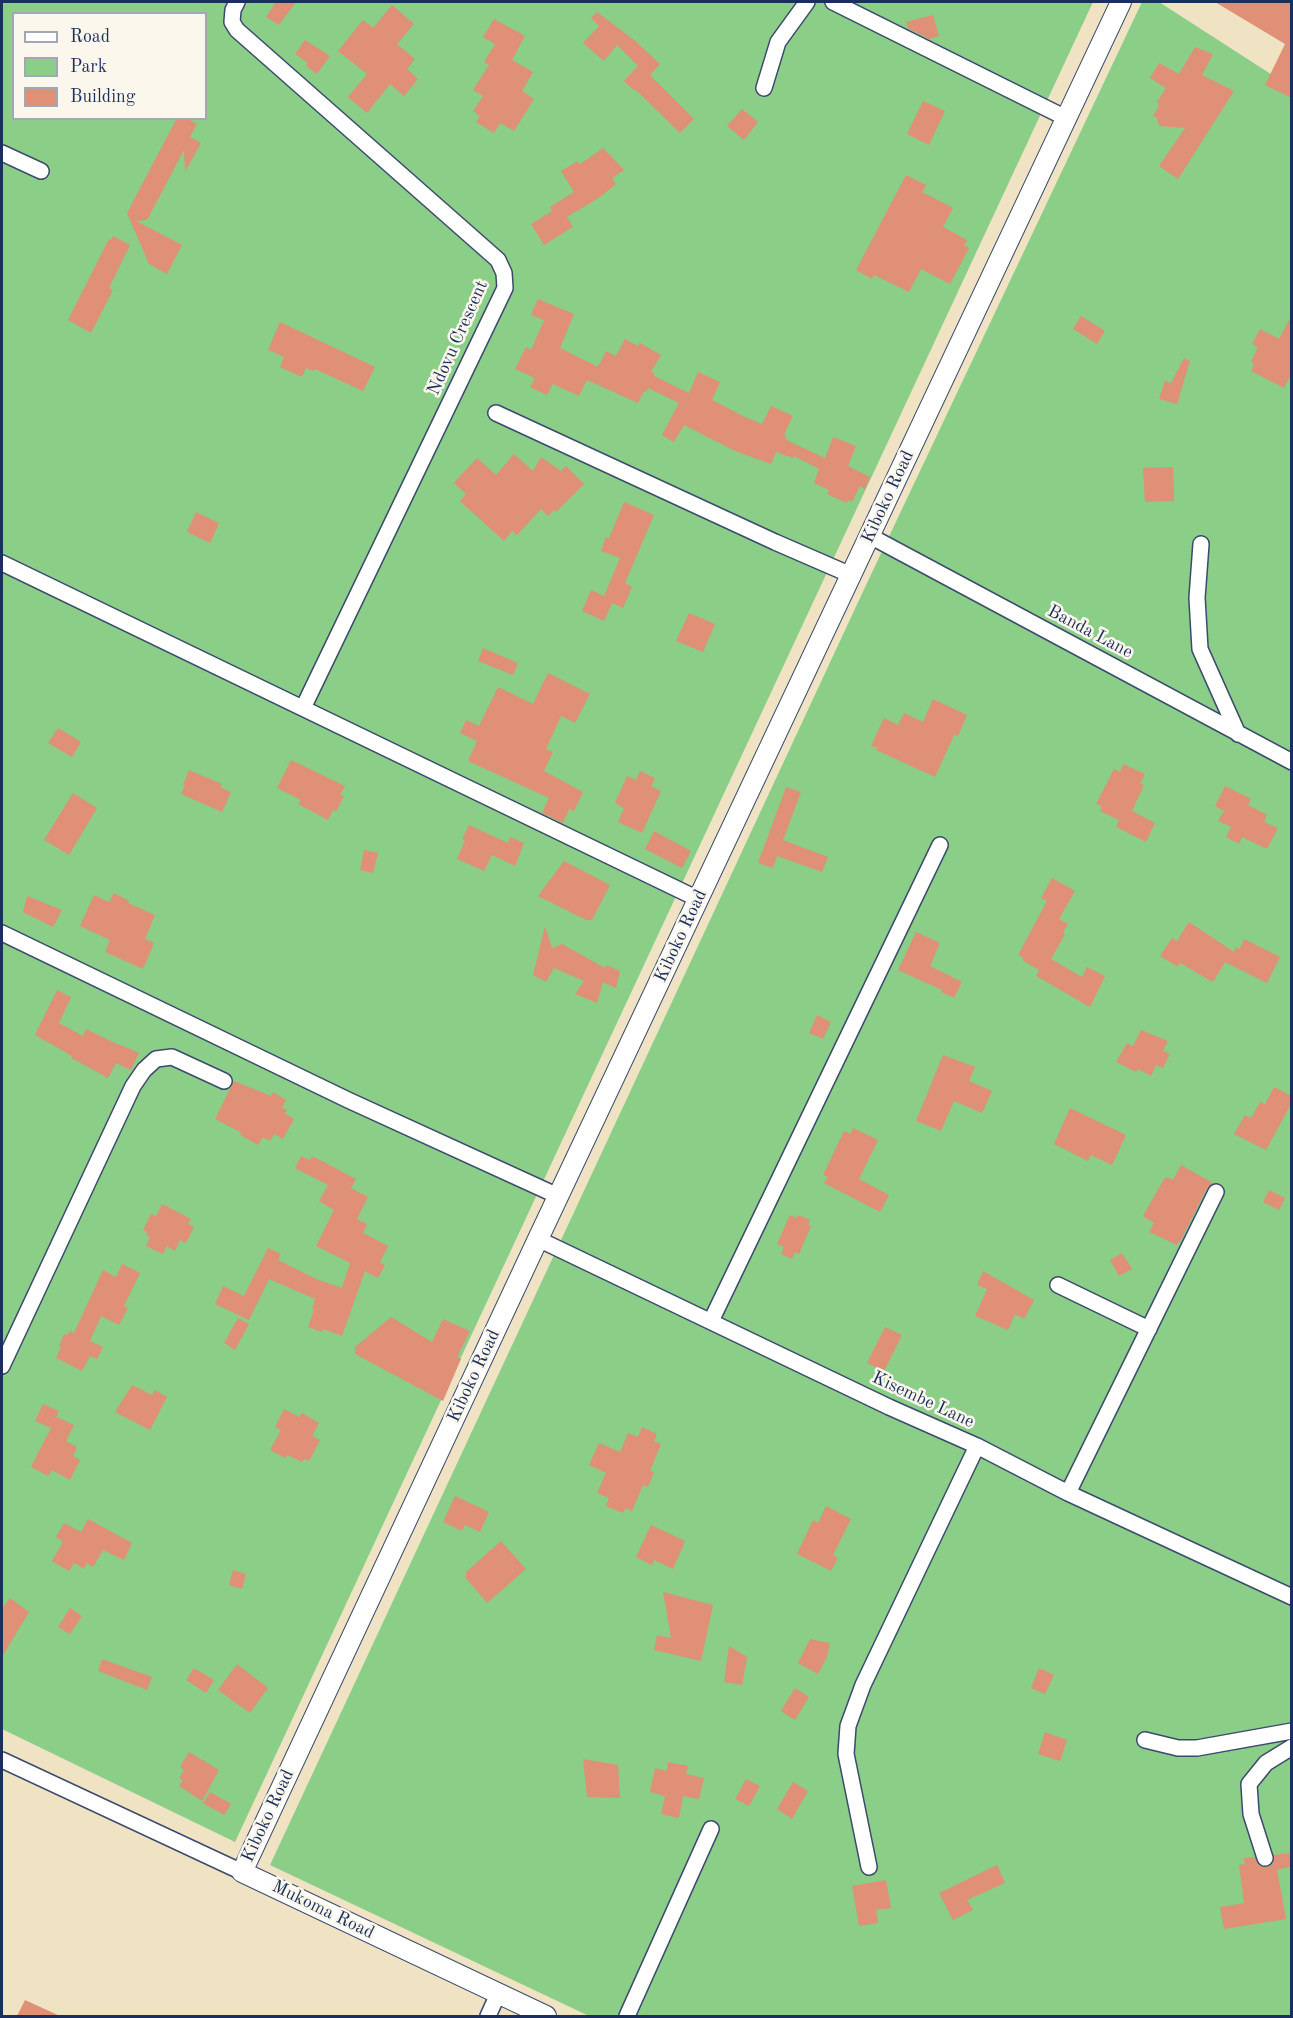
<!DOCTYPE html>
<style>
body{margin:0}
#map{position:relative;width:1293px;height:2018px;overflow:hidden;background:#efe3c4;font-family:"Old Standard TT",serif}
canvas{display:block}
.frame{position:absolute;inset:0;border:3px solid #1b2f5e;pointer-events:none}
.legend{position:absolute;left:12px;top:12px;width:195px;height:108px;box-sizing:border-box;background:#fbf7ec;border:2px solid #a1a7b3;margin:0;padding:8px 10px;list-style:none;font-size:18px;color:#1b2f5e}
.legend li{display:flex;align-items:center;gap:12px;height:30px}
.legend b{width:30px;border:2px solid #a1a7b3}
</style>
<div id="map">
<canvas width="1293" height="2018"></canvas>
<div class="frame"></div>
<ul class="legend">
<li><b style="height:8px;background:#fff"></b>Road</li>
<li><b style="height:16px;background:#8ace87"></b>Park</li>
<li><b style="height:16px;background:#df9076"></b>Building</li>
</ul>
</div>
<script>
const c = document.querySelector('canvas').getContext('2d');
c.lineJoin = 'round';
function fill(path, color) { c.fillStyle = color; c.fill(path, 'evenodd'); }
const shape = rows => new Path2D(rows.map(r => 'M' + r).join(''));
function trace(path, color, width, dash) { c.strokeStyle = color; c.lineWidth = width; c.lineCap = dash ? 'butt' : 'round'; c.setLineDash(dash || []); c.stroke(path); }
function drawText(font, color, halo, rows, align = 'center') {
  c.font = font + ' "Old Standard TT",serif'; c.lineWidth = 5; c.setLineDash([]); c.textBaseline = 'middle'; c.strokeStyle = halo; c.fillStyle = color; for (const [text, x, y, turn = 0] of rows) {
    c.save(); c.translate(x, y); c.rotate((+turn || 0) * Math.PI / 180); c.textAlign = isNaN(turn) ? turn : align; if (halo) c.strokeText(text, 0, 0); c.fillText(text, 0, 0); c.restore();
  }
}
const green = shape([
 [2,2,1093,2,235,1842,2,1729],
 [14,14,206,14,206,118,14,118],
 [1142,2,1159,2,1291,87,1291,2016,589,2016,270,1865,867,583]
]);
const building = shape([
 [276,2,296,2,279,25,266,17],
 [1215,2,1292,2,1292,98,1265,85,1285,44],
 [392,5,414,24,397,44,415,59,407,69,418,79,404,96,390,84,367,113,348,97,367,74,338,51,363,20,373,28],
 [597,12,634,40,660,64,650,75,694,119,680,133,636,90,635,91,624,81,638,66,617,45,604,61,583,43,599,26,591,18],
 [933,15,939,36,929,39,908,28,906,22],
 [494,19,525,36,512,60,533,72,522,91,534,99,514,131,500,123,494,133,476,122,480,116,473,111,483,96,473,90,489,65,484,62,495,44,483,37],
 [305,40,330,56,317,74,306,66,308,63,295,54],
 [1195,47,1213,54,1202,75,1234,91,1178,179,1159,166,1185,128,1159,126,1157,118,1153,116,1159,106,1157,102,1166,88,1150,78,1159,63,1179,74],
 [923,101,945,111,929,145,907,134],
 [742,109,758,122,744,140,727,126],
 [177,118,187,118,197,124,190,137,201,143,185,172,184,150,147,220,136,221,182,245,167,274,149,264,127,213],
 [603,148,624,170,612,178,616,184,600,197,567,217,573,227,544,245,531,224,552,211,550,207,574,192,561,171,578,161,579,165],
 [906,175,926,185,922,192,953,208,943,227,967,240,964,245,969,248,950,284,921,269,909,292,874,275,872,279,856,270],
 [113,236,130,245,109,288,113,290,91,333,68,320,109,239,111,240],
 [538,299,574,314,560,348,598,367,606,351,616,356,625,339,638,346,640,343,661,355,651,372,655,374,654,376,689,393,698,372,720,382,712,400,745,417,762,424,771,406,793,416,784,434,786,435,785,439,797,445,825,458,833,437,856,446,848,466,870,477,865,489,860,486,852,502,848,500,847,503,827,494,829,490,814,483,819,469,794,456,793,458,776,452,771,464,735,451,684,425,674,442,662,435,679,403,648,388,646,392,644,391,638,403,587,380,579,396,553,384,547,395,530,387,535,378,515,369,526,347,531,350,544,320,531,315],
 [1292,315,1292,373,1284,388,1251,371,1254,364,1251,362,1258,347,1252,344,1260,329,1279,339],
 [1081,316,1105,331,1097,344,1073,329],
 [280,322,375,367,363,391,315,369,313,371,306,368,302,377,280,367,284,357,268,350],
 [1184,358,1190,361,1177,404,1159,399,1165,381,1171,383],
 [514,454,533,471,541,457,561,471,566,466,584,484,556,512,554,510,548,516,541,509,517,535,512,531,504,541,460,501,466,494,454,483,477,458,496,475],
 [1173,467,1174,501,1145,502,1143,468],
 [624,502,654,515,625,583,632,587,623,608,612,603,604,621,582,611,591,590,604,596,620,558,601,551,606,537,609,538],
 [196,512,219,523,210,543,187,532],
 [689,613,715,624,703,652,676,641],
 [483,648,518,663,513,675,478,661],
 [548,673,590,694,575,723,561,716,546,749,553,752,544,771,583,792,574,811,569,809,563,823,542,813,549,798,468,761,477,741,460,733,466,720,479,726,498,687,533,704],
 [933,699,967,715,958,736,954,735,935,777,876,750,877,748,871,746,884,718,898,725,904,713,923,722],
 [58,728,81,742,72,757,48,743],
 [291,760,345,786,340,795,344,796,336,812,333,810,328,820,298,804,301,800,277,788],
 [1123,764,1145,774,1140,784,1144,785,1132,811,1155,823,1146,842,1116,827,1119,820,1100,811,1102,806,1096,804,1114,769,1120,772],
 [189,770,222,784,220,787,231,792,222,812,181,794,185,786,183,785],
 [640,771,655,778,651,786,661,791,642,833,618,822,624,808,615,803,627,776,636,780],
 [1225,786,1251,799,1248,805,1267,815,1264,822,1278,828,1267,849,1242,837,1239,844,1226,837,1231,827,1218,821,1224,811,1215,806],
 [786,787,801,792,783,840,828,857,822,872,777,856,773,868,758,863],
 [73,793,97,808,69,855,44,840],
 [469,825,508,843,510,837,524,843,515,866,492,855,484,871,457,859,465,840,462,839],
 [654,831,691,851,682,868,645,849],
 [364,850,378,853,373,873,360,870],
 [564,861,610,885,592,920,586,920,538,896],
 [1052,878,1075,891,1059,919,1068,924,1063,932,1065,934,1051,959,1082,977,1087,967,1105,976,1090,1007,1036,976,1039,970,1022,960,1024,958,1018,955,1047,901,1041,898],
 [114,893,129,901,128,903,155,915,145,939,154,943,143,969,105,952,110,940,80,926,94,895,109,902],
 [27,896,62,910,53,927,23,912],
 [1189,922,1234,952,1236,947,1240,949,1244,939,1280,957,1267,983,1225,962,1213,982,1180,963,1178,967,1160,956,1172,938,1177,941],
 [545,926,552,948,562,944,605,968,606,965,620,971,616,988,603,982,597,1003,575,994,584,981,554,968,546,982,533,975],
 [916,932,940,943,930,966,962,982,954,998,941,992,942,990,898,970],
 [57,990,71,997,59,1023,83,1036,86,1029,121,1046,121,1045,139,1053,131,1070,116,1063,108,1078,71,1058,72,1056,35,1035],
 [817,1015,831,1022,823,1039,809,1033],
 [1141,1030,1168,1041,1163,1051,1170,1054,1163,1068,1156,1065,1151,1076,1138,1069,1136,1072,1116,1062,1127,1043,1133,1046],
 [943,1055,975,1067,969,1081,992,1091,982,1113,954,1101,941,1131,916,1121],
 [234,1081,271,1096,273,1092,286,1100,282,1108,287,1110,285,1114,294,1119,283,1139,274,1134,270,1141,263,1137,258,1145,240,1135,242,1133,215,1119],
 [1274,1087,1292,1096,1292,1102,1266,1150,1234,1134,1245,1115,1251,1118,1260,1102,1265,1104],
 [1070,1108,1126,1135,1112,1165,1091,1155,1088,1161,1054,1144],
 [853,1128,878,1140,859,1179,889,1195,880,1212,824,1183,828,1177,823,1175,844,1131,850,1134],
 [301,1156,310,1160,312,1156,356,1179,351,1188,368,1197,357,1219,367,1224,363,1233,388,1246,380,1262,385,1265,378,1278,365,1271,342,1336,323,1329,322,1332,308,1327,314,1309,312,1309,315,1299,269,1279,249,1320,215,1304,223,1286,244,1296,268,1248,281,1254,278,1260,316,1279,342,1288,350,1263,316,1246,334,1210,319,1201,328,1185,295,1168],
 [1181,1165,1213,1183,1207,1188,1180,1242,1178,1242,1177,1245,1149,1232,1154,1223,1143,1216,1164,1179,1167,1177,1173,1180],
 [1269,1190,1285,1198,1279,1210,1263,1202],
 [162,1204,191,1219,188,1224,194,1227,186,1243,180,1240,175,1251,167,1246,163,1254,146,1246,150,1237,146,1235,147,1232,143,1230,151,1214,156,1216],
 [790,1215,796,1218,798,1215,810,1220,808,1225,811,1226,799,1254,795,1252,792,1259,781,1254,784,1247,777,1244],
 [1122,1253,1132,1269,1119,1276,1110,1260],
 [122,1264,140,1273,124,1306,128,1308,119,1325,101,1316,90,1341,103,1347,97,1359,90,1356,82,1371,56,1358,61,1347,59,1346,64,1334,67,1335,70,1331,74,1333,103,1270,116,1277],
 [983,1271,1034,1300,1024,1319,1015,1314,1008,1330,975,1316,987,1289,977,1285],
 [391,1317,432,1342,443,1319,470,1331,457,1357,461,1359,443,1401,355,1354,355,1347],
 [238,1318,249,1324,235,1350,224,1343],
 [885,1327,902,1335,884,1371,867,1363],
 [132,1385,152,1395,155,1390,167,1397,150,1430,115,1412],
 [43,1404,59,1411,54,1422,57,1417,74,1425,66,1441,77,1447,73,1456,80,1460,70,1480,52,1470,48,1476,31,1467,51,1428,35,1421],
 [284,1409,299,1417,302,1413,319,1423,312,1436,320,1440,309,1461,304,1459,302,1462,287,1455,285,1458,270,1450,281,1430,275,1427],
 [642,1427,657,1434,654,1441,661,1444,650,1471,654,1472,648,1487,643,1485,632,1511,626,1508,623,1513,606,1506,609,1498,597,1493,606,1473,589,1465,599,1443,620,1452,628,1433,638,1437],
 [455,1496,489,1512,480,1532,465,1525,462,1531,443,1522],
 [826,1506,851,1519,833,1555,838,1558,831,1571,797,1554,813,1520,818,1523],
 [88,1519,132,1543,124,1560,103,1550,93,1567,87,1563,84,1569,74,1563,69,1571,52,1561,63,1542,56,1537,64,1523,81,1532],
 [651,1525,685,1541,673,1569,654,1560,652,1565,636,1557],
 [501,1541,526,1569,487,1603,466,1578,466,1572],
 [233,1570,246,1574,242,1589,229,1585],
 [663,1592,713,1605,701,1661,654,1650,657,1635,671,1638],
 [10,1598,29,1612,2,1657,2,1609],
 [70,1608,82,1616,70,1634,58,1627],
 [810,1639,830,1643,827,1657,818,1674,798,1663],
 [729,1646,747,1657,742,1685,724,1682],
 [102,1659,152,1677,147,1690,98,1671],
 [237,1664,268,1688,250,1713,218,1690],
 [194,1668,214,1680,206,1693,186,1680],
 [1039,1668,1054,1675,1045,1694,1031,1688],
 [795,1688,809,1697,795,1720,781,1711],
 [1045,1732,1067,1740,1060,1761,1038,1754],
 [189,1752,219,1770,202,1801,179,1786,183,1780,179,1778,184,1770,180,1767],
 [583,1759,618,1765,620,1798,587,1797],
 [668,1762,688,1766,686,1774,704,1778,699,1799,683,1796,679,1818,661,1814,665,1796,650,1792,655,1768,667,1771],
 [746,1779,760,1786,749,1806,735,1799],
 [793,1782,808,1791,792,1819,777,1809],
 [210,1792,231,1804,224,1815,203,1803],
 [1289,1853,1292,1866,1277,1870,1286,1919,1224,1929,1220,1907,1244,1903,1239,1865,1245,1864,1244,1858,1255,1857,1259,1866,1267,1867,1273,1864,1274,1855],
 [997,1865,1005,1883,967,1900,973,1910,953,1920,939,1893],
 [886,1880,891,1908,876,1910,878,1923,859,1926,852,1886],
 [25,2000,60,2016,17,2016]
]);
const minor = shape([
 [237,2,233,10,232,22,237,30,498,260,504,273,505,288,303,708],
 [833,2,1066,118],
 [764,88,778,42,807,2],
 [2,153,41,171],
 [496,413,775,542,851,575],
 [870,536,1292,762],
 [1201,544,1197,598,1200,649,1238,734],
 [2,563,698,899],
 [2,933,348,1100,558,1196],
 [538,1239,889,1407,977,1446,1068,1493,1292,1597],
 [1058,1285,1149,1329],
 [711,1321,940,845],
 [2,1366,133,1086,144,1070,156,1059,172,1057,224,1081],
 [1068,1493,1216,1192],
 [1145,1740,1178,1748,1197,1748,1292,1731],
 [2,1760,242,1872],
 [1265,1858,1251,1814,1249,1784,1266,1763,1292,1747],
 [869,1867,846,1754,848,1726,863,1685,977,1446],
 [488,2016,498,1994],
 [627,2016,711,1829]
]);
const tertiary = shape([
 [546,2016,242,1872,538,1239,1121,2]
]);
const streetNames = [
 ["Ndovu Crescent",458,338,-66],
 ["Kiboko Road",888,497,-65],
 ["Banda Lane",1090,632,28],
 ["Kiboko Road",681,936,-65],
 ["Kiboko Road",474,1376,-65],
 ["Kisembe Lane",923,1400,25],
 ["Kiboko Road",268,1816,-65],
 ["Mukoma Road",323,1910,26]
];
fill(green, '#8ace87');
fill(building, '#df9076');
trace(minor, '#3b4a6d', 18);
trace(tertiary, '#3b4a6d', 22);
trace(minor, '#fff', 15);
trace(tertiary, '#fff', 20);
drawText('18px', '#1b2f5e', '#fbf7ec', streetNames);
</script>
